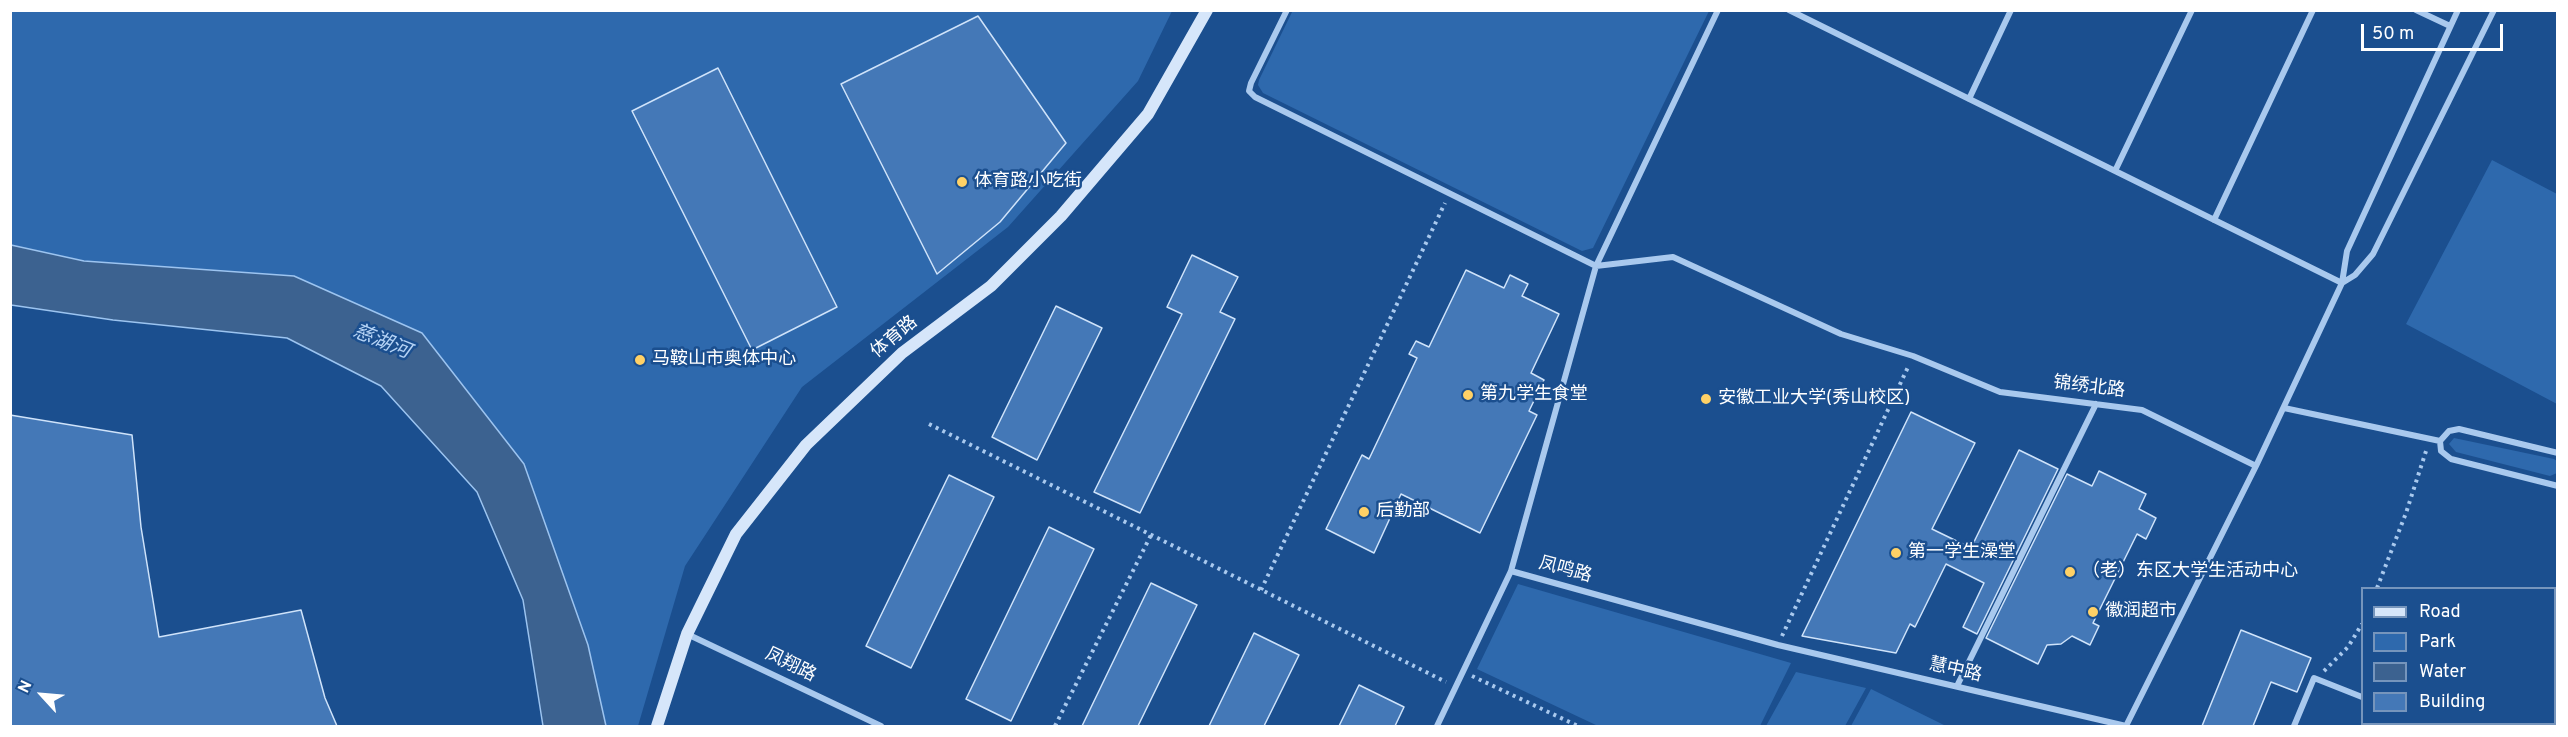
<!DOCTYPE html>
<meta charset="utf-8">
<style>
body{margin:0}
#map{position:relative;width:2568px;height:737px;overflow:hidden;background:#1b4f8f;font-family:Overpass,sans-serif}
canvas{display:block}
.frame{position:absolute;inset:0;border:12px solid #fff;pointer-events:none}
.legend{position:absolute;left:2361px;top:587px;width:195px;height:138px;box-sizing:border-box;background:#1b4f8f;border:2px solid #7695bc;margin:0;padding:8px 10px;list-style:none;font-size:18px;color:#fff}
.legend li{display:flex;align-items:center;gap:12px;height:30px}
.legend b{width:30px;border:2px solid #7695bc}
.north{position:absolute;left:12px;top:665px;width:60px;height:60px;-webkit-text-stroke:4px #1b4f8f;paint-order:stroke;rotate:296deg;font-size:16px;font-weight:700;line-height:24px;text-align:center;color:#fff}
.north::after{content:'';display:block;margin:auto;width:21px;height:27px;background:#fff;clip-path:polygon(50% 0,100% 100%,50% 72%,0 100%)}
.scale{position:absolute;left:2361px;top:24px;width:142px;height:27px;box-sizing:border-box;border:3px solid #fff;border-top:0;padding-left:8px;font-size:18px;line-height:21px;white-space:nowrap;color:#fff;-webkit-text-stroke:4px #1b4f8f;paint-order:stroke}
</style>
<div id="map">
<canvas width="2568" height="737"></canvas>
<div class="frame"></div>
<ul class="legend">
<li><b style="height:8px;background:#d6e6fa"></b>Road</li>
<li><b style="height:16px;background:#2e69ad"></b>Park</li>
<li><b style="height:16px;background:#3c6290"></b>Water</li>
<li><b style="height:16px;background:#4478b7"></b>Building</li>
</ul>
<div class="north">N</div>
<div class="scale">50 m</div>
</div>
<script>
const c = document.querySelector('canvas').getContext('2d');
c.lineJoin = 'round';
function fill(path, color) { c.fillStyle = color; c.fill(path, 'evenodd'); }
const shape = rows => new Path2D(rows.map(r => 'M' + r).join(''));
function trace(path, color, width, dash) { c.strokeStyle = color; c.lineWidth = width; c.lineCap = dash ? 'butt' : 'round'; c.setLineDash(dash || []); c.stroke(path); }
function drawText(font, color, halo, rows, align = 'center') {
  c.font = font + ' Overpass,"Noto Sans SC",sans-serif'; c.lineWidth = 5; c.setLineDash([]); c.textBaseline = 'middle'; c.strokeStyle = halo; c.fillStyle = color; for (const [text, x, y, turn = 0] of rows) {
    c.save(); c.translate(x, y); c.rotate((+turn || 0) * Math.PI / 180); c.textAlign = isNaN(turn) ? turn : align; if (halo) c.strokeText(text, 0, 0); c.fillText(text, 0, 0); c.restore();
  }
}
const green = shape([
 [1293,10,1709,10,1709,11,1593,248,1582,251,1263,93,1258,85,1259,80],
 [10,11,1172,11,1138,81,1008,227,802,387,685,566,638,726,606,726,588,645,524,464,422,333,11,245],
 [2492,160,2557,194,2557,404,2406,324],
 [2454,438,2554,459,2557,461,2557,473,2550,476,2456,452,2449,444],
 [1518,584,1791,663,1760,726,1598,726,1477,669],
 [1796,672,1866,688,1845,726,1766,726],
 [1871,689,1946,726,1851,726]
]);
const water = shape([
 [11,245,84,261,294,276,422,333,524,464,588,645,606,726,543,726,523,600,477,492,381,386,287,338,113,320,11,305,11,245]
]);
const building = shape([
 [978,16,1066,143,1000,222,937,274,841,84,978,16],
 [718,68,837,307,752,350,632,111,718,68],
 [1192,255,1238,277,1220,312,1235,319,1140,513,1094,492,1182,314,1167,307,1192,255],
 [1466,270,1504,288,1510,275,1528,284,1522,296,1559,314,1531,373,1544,380,1529,411,1537,415,1480,533,1401,494,1374,553,1326,529,1362,455,1369,459,1417,358,1409,354,1416,341,1429,347,1466,270],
 [1056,306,1102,328,1037,460,992,437,1056,306],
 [1911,412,1975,443,1932,529,1971,548,2019,450,2058,469,1977,634,1963,627,1984,583,1946,564,1915,627,1910,624,1896,653,1802,636,1911,412],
 [10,415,132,435,141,527,159,637,301,610,325,698,337,726,10,726,10,415],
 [2099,471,2146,494,2139,509,2156,518,2146,539,2137,534,2093,623,2099,626,2090,645,2072,636,2061,644,2047,645,2038,664,1986,638,2067,474,2092,486,2099,471],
 [949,475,994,497,911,668,866,646,949,475],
 [1049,527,1094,549,1011,721,966,699,1049,527],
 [1151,583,1197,605,1138,726,1082,726,1151,583],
 [2241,630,2311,658,2297,692,2271,682,2253,726,2202,726,2241,630],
 [1254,633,1299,655,1264,726,1209,726,1254,633],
 [1359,685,1404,707,1395,726,1339,726,1359,685]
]);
const path = shape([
 [929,424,1446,682],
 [2377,588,2406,513,2427,448],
 [1261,590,1445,203],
 [1782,636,1909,365],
 [2324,671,2348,647,2362,624],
 [1472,676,1578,726],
 [1055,726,1151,535]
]);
const street = shape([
 [1287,10,1251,83,1249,91,1255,97,1596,266,1673,257,1841,334,1913,356,2000,392,2142,410,2256,466],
 [1789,10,2342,283,2355,275,2373,254,2494,10],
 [2416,10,2450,26],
 [1969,99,2011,10],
 [2115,171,2192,10],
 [2214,220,2313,10],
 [2284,408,2440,441],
 [2558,453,2459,429,2449,431,2440,441,2441,451,2451,459,2558,486],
 [1511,571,1596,266,1718,10],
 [687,634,881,726],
 [1957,686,2096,404],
 [2433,724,2441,726],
 [1437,726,1511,571,1778,645,2126,726],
 [2126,726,2256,466,2342,283,2347,251,2458,10],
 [2294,726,2314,678,2362,697]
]);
const secondary = shape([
 [657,726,687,634,736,534,806,445,902,353,991,286,1061,216,1148,114,1207,10]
]);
const markers = [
 [962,182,6,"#ffd166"],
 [640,360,6,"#ffd166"],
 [1468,395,6,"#ffd166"],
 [1706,399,6,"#ffd166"],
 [1364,512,6,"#ffd166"],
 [1896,553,6,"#ffd166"],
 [2070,572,6,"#ffd166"],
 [2093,612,6,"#ffd166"]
];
const poiNames = [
 ["体育路小吃街",974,182],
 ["马鞍山市奥体中心",652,360],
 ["第九学生食堂",1480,395],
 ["安徽工业大学(秀山校区)",1718,399],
 ["后勤部",1376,512],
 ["第一学生澡堂",1908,553],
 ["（老）东区大学生活动中心",2082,572],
 ["徽润超市",2105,612]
];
const streetNames = [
 ["体育路",895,338,-40],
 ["锦绣北路",2089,388,7],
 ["凤鸣路",1565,571,15],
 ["凤翔路",790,666,26],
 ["慧中路",1955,671,13]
];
const waterNames = [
 ["慈湖河",381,343,22]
];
fill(green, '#2e69ad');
fill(water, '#3c6290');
trace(water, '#9cc4f0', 1.5);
fill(building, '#4478b7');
trace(building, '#cfe3fa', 1.5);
trace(path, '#a9c9ee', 4, [3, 4.5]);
trace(street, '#a9c9ee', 6);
trace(secondary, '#d6e6fa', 12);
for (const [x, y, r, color] of markers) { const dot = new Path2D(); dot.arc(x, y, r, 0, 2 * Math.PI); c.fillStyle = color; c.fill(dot); trace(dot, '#1b4f8f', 2); }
drawText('18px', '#fff', '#1b4f8f', poiNames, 'left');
drawText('18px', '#fff', '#1b4f8f', streetNames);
drawText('italic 20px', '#b5d3f5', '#1b4f8f', waterNames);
</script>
